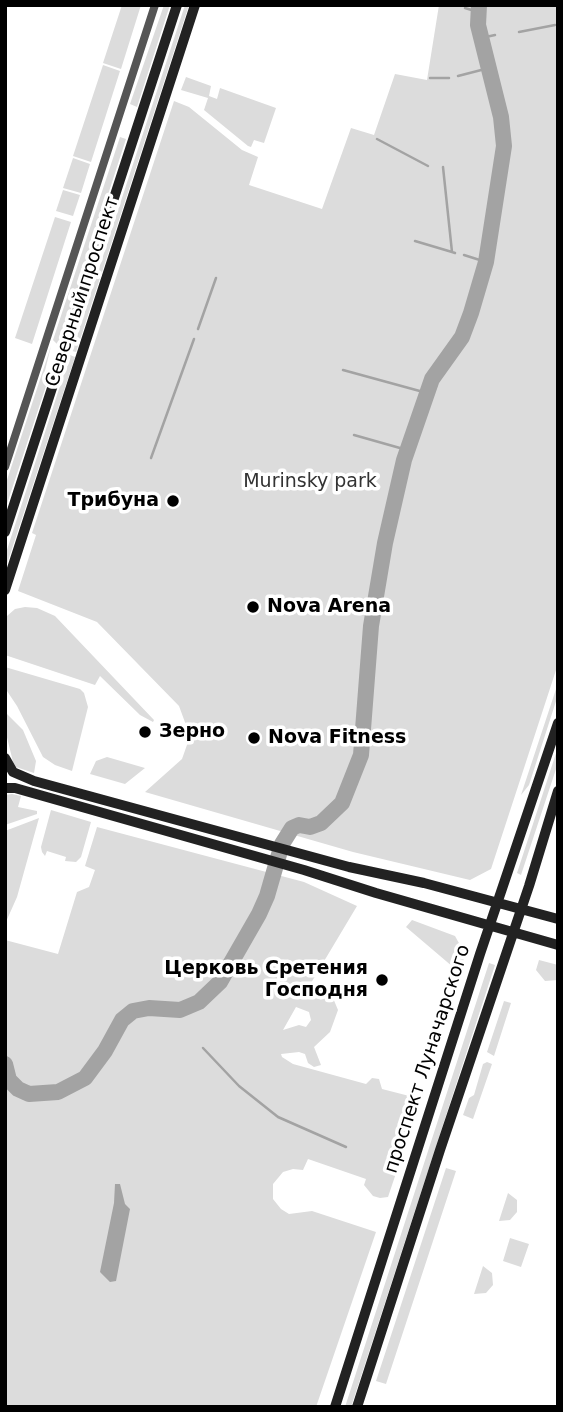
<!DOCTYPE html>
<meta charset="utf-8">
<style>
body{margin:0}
#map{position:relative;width:563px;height:1412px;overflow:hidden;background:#fff;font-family:"DejaVu Sans",sans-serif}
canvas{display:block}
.frame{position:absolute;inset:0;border:7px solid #000;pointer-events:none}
</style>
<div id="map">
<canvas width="563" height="1412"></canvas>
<div class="frame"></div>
</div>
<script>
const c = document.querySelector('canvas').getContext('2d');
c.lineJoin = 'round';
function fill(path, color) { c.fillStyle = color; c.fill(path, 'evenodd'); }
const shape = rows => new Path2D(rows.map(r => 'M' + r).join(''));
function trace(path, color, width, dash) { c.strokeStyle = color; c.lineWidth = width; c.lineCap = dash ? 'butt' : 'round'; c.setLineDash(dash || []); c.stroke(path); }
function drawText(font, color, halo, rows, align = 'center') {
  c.font = font + ' "DejaVu Sans",sans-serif'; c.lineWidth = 7; c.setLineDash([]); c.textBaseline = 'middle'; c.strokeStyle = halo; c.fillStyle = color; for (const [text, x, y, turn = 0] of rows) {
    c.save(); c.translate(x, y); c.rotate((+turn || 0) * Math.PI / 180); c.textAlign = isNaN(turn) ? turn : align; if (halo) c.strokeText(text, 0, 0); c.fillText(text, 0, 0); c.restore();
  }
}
const green = shape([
 [122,5,141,5,121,69,103,63],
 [164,5,170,5,137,107,130,104],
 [185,5,189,5,76,352,72,351],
 [439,5,558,5,558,664,491,869,470,880,353,852,145,792,182,759,188,742,186,725,179,706,97,622,18,591,36,535,32,533,174,101,189,107,242,150,258,157,249,185,322,209,351,128,374,135,395,74,427,80],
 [103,65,120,71,91,162,73,156],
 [186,77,211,86,209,96,217,99,220,88,276,108,264,143,254,140,251,147,248,146,204,110,208,98,181,90],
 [120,137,126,139,59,346,53,340],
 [73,158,90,164,81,193,63,188],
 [63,190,80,195,73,216,56,211],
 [55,217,71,222,32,344,15,338],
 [51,346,44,375,49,377,5,510,5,486],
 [70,355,75,357,5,570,5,556],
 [25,607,37,608,55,616,154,720,153,722,140,715,100,676,95,685,5,655,7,616,15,609],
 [5,667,80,689,84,693,88,707,72,771,55,765,43,757,17,706,5,688],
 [558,683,558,695,529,785,521,795],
 [5,712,23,730,36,761,34,773,16,767,13,762,5,729],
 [558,747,558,763,521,875,517,873],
 [107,757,145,768,125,784,90,774,96,761],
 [12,794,21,796,18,807,37,811,37,814,5,825,5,795],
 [51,810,91,822,81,857,76,862,65,861,66,857,47,851,45,856,42,852,41,847],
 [39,818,17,897,5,924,5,831],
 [97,827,304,882,357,906,311,983,333,998,338,1010,330,1032,314,1047,321,1065,314,1067,308,1063,305,1054,299,1052,281,1054,282,1057,293,1064,366,1084,372,1078,379,1079,382,1089,421,1099,388,1197,380,1198,373,1196,364,1185,366,1179,308,1159,303,1170,293,1169,283,1172,273,1184,273,1199,281,1209,289,1214,312,1211,376,1232,316,1407,5,1407,5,940,58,954,77,892,89,887,95,870,85,866],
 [296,1007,309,1012,311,1020,306,1027,299,1025,283,1030],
 [412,920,455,936,465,954,461,969,453,967,406,927],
 [539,960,558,965,558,980,545,981,536,970],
 [489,963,495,965,351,1407,345,1407],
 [504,1001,511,1003,494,1056,487,1052],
 [487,1062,492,1064,473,1119,463,1115,469,1098,474,1095,483,1064],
 [446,1168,456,1171,386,1384,376,1381],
 [508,1193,517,1200,517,1212,510,1220,499,1221],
 [510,1238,529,1244,521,1267,503,1261],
 [483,1266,492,1273,493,1285,486,1293,474,1294]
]);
const water = shape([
 [115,1184,120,1184,125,1204,130,1209,116,1281,110,1282,100,1272,114,1203]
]);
const stream = shape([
 [465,8,478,12],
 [519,32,555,25],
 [481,38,495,35],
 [458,76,489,68],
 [430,78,449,78],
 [377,139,428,166],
 [443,167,452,252,455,253],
 [415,241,452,252],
 [464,255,486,262],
 [198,329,216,278],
 [343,370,427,393],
 [354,435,407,450],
 [151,458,194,339],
 [203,1048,239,1086,278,1117,346,1147]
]);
const river = shape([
 [5,1064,9,1080,18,1089,29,1094,58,1092,85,1078,105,1051,122,1020,133,1011,149,1008,180,1010,199,1002,220,982,259,914,267,896,282,844,292,828,299,825,310,827,321,823,342,803,361,755,371,626,385,543,404,460,432,379,462,337,471,313,486,262,504,146,501,117,478,25,479,5]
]);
const street = shape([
 [5,467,155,5]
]);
const secondary = shape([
 [5,532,177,5],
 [5,590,195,5],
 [5,758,13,772,34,781,349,867,424,883,558,919],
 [5,788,15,788,304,870,376,893,558,945],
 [335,1407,480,954,558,723],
 [357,1407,440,1150,529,886,558,791]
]);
const markers = [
 [173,501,7,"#000"],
 [253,607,7,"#000"],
 [145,732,7,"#000"],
 [254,738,7,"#000"],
 [382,980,7,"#000"]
];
const streetNames = [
 ["Северный проспект",83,292,-72],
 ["проспект Луначарского",428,1059,-72]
];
const parkNames = [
 ["Murinsky park",310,482]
];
const poiNames = [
 ["Трибуна",159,501,"right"],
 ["Nova Arena",267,607],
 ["Зерно",159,732],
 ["Nova Fitness",268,738],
 ["Церковь Сретения",368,969,"right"],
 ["Господня",368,991,"right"]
];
fill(green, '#dcdcdc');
fill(water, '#a3a3a3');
trace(stream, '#a3a3a3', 2.5);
trace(river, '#a3a3a3', 16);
trace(street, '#555', 8);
trace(secondary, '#222', 10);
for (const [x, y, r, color] of markers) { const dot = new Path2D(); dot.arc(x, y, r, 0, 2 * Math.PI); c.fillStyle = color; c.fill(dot); trace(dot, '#fff', 2.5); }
drawText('19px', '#000', '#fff', streetNames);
drawText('19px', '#333', '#fff', parkNames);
drawText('bold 19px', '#000', '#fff', poiNames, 'left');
</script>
